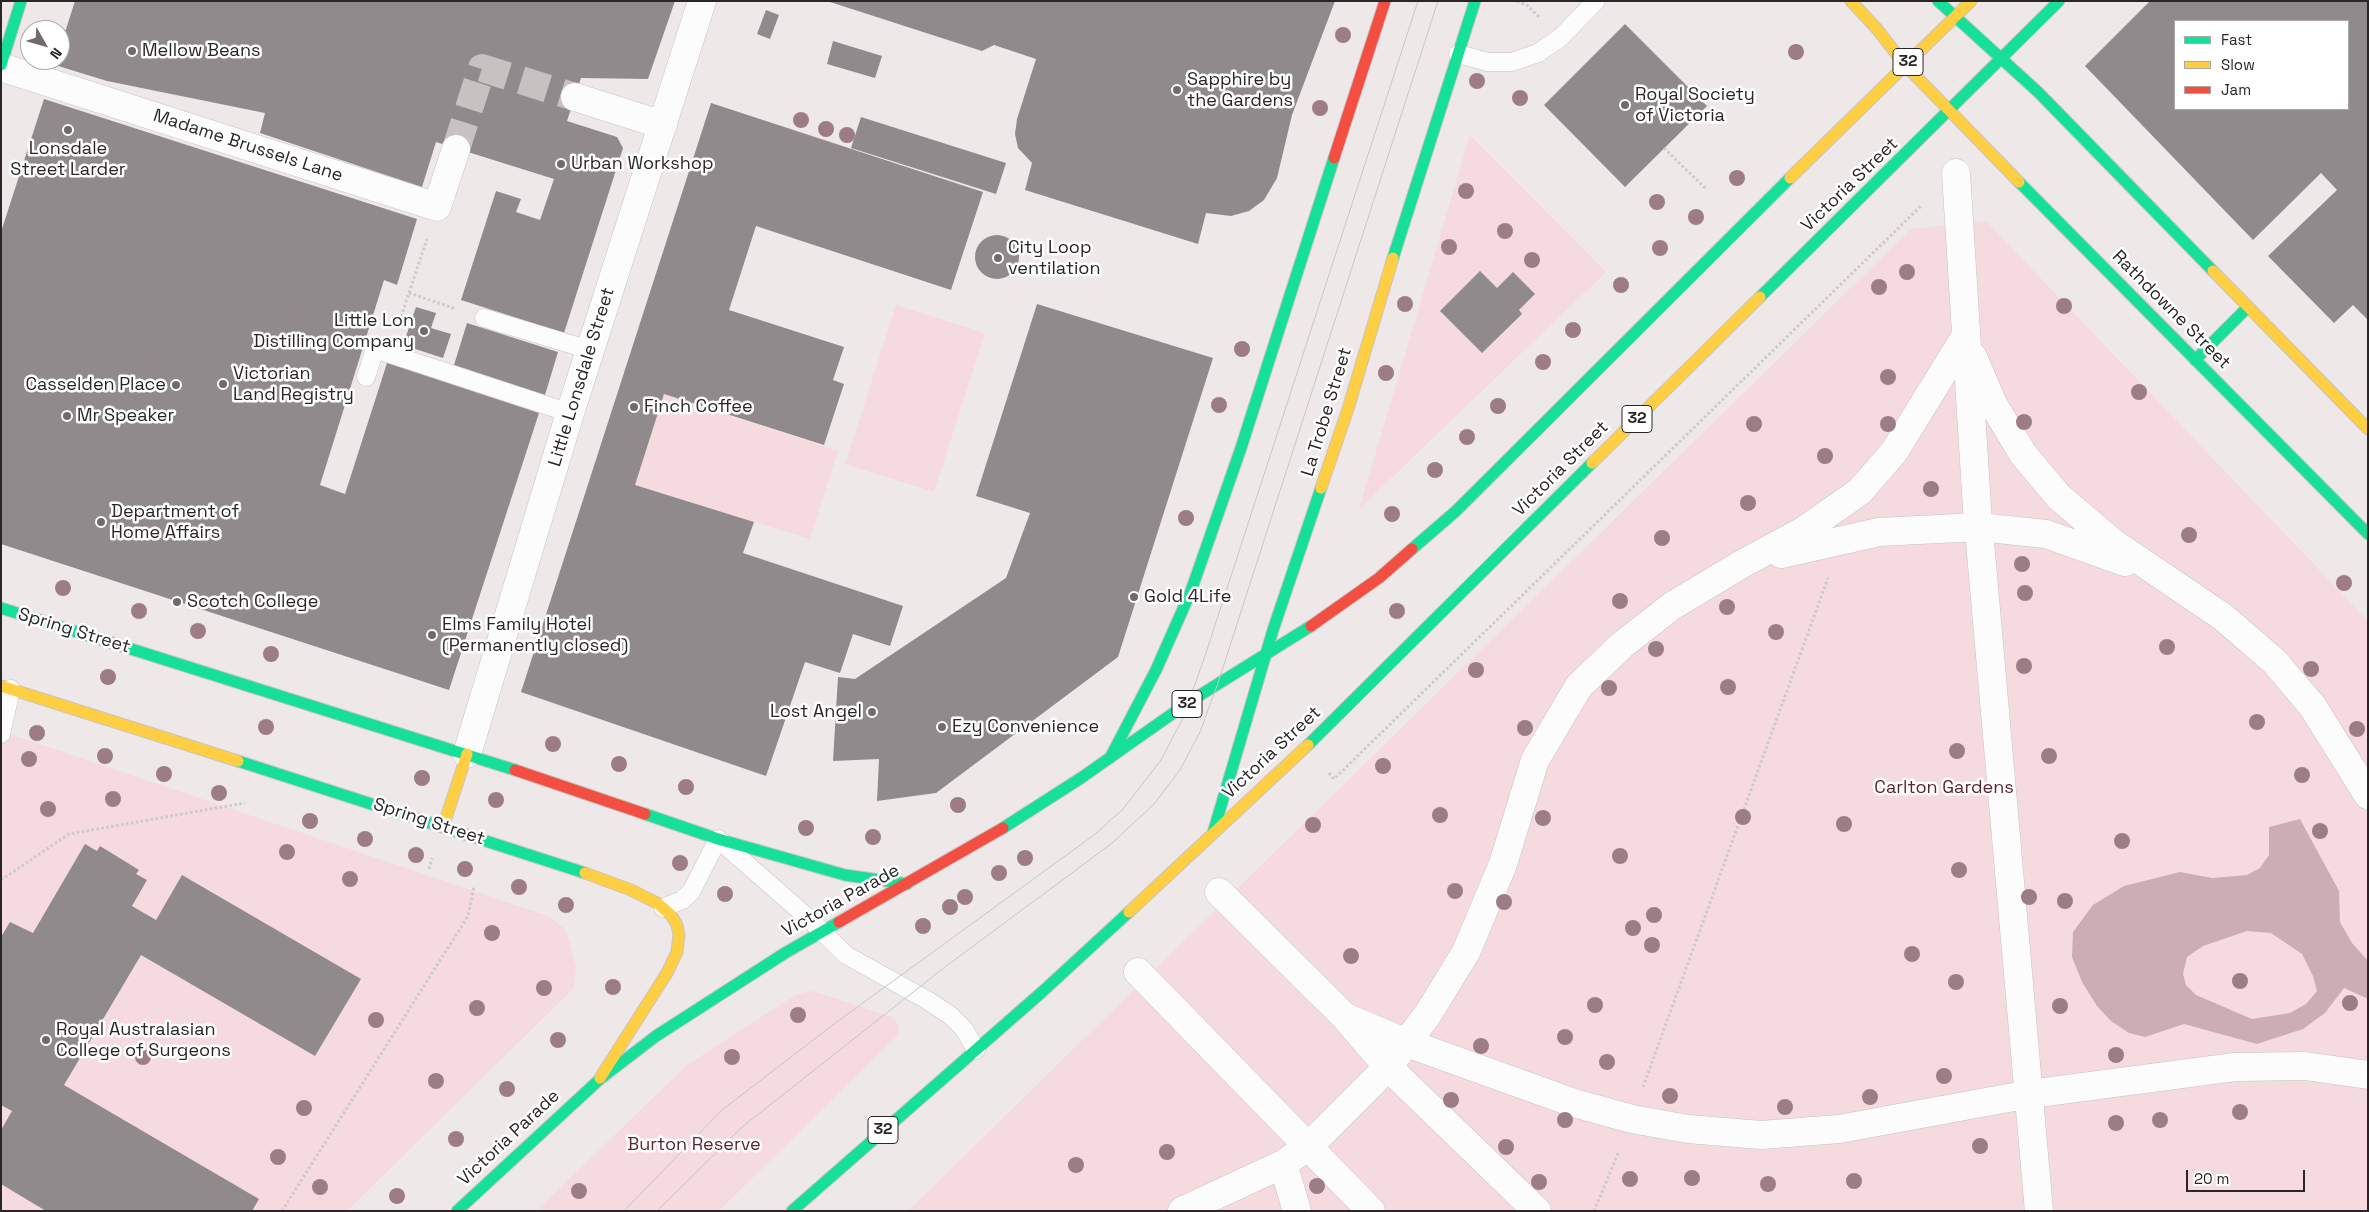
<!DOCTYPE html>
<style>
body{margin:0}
#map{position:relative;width:2369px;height:1212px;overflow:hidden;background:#efe8e9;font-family:"Space Grotesk",sans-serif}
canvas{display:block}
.frame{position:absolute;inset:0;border:2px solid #2a2627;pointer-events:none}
.legend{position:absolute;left:2174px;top:20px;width:175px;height:90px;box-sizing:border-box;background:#fff;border:1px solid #aaa8a9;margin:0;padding:6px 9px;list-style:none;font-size:15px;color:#2a2627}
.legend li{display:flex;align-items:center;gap:10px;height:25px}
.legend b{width:25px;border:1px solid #aaa8a9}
.north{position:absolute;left:20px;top:20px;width:50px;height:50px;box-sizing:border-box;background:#fff;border:1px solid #aaa8a9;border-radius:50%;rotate:128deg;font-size:14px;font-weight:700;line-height:20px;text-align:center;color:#2a2627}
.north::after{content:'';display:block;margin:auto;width:18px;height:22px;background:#6f6a6b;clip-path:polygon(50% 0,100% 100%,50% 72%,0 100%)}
.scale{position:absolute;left:2186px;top:1170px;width:119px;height:22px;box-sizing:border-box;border:2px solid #2a2627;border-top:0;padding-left:6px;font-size:15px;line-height:18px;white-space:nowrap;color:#2a2627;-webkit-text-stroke:4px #fff;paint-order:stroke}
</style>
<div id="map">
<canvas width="2369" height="1212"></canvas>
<div class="frame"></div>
<ul class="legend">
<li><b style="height:6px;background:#16e098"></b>Fast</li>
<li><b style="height:6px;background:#ffcf43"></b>Slow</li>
<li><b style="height:6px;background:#f24e42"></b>Jam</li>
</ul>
<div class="north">N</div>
<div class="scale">20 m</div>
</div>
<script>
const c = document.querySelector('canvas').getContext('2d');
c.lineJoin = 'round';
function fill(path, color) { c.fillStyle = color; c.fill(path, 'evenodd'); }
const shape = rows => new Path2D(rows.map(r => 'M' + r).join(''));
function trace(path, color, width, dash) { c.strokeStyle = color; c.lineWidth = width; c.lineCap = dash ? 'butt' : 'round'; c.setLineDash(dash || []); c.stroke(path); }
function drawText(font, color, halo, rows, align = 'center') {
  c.font = font + ' "Space Grotesk",sans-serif'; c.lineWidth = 5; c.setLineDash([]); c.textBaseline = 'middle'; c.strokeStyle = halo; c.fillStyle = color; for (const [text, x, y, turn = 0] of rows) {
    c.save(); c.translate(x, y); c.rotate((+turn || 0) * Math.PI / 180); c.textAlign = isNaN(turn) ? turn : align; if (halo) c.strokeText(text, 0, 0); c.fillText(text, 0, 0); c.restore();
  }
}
const green = shape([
 [1470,135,1606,272,1359,509],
 [1986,221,2368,621,2368,1211,908,1211,1911,229],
 [896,305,985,333,934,492,845,464],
 [664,394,838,451,810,539,635,485],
 [1,731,548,916,564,928,570,944,576,966,574,988,347,1211,1,1211],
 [813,991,892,1017,899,1025,897,1036,719,1211,536,1211,687,1065,797,994]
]);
const water = shape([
 [2300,819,2339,891,2340,922,2352,943,2368,961,2368,999,2344,988,2325,1013,2303,1029,2257,1044,2184,1024,2145,1037,2129,1033,2111,1021,2097,1006,2082,982,2072,957,2073,932,2093,905,2124,886,2180,872,2212,878,2247,875,2260,868,2269,855,2269,827],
 [2247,931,2271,933,2302,954,2313,976,2317,991,2306,1004,2290,1013,2252,1019,2196,995,2186,985,2183,974,2187,957,2203,946]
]);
const building = shape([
 [75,1,675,1,648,79,581,78,567,121,617,137,623,148,564,333,461,300,496,191,521,199,516,212,540,220,554,179,436,142,422,187,260,133,265,113,107,81,55,65,56,60,60,60,60,48],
 [827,1,1335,1,1292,115,1277,178,1264,200,1249,211,1231,216,1206,213,1198,244,1025,190,1032,163,1018,148,1015,134,1017,119,1036,59,994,45,982,51],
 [2150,1,2368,1,2368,320,2353,305,2334,323,2268,256,2337,190,2321,173,2253,240,2085,66],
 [2175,21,2348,21,2348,109,2175,109],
 [766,10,779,15,770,39,757,34],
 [1625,24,1707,106,1625,187,1544,105],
 [833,41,882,56,875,78,827,64],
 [44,99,417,219,397,285,384,280,320,485,345,494,387,363,539,413,449,690,1,544,1,232],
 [711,103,983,192,951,290,756,226,729,310,844,347,833,380,844,384,824,445,664,394,635,485,754,522,743,553,903,606,890,646,853,634,840,673,805,662,766,776,521,692],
 [861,117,1006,163,996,194,851,148],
 '975 257a22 22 0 1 1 44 0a22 22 0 1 1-44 0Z',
 [1480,271,1497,288,1513,272,1535,294,1519,310,1522,314,1482,353,1440,311],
 [1037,304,1213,358,1118,657,936,793,877,801,879,759,833,761,838,677,855,679,1006,578,1030,513,976,496],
 [416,307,436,313,431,328,451,334,443,358,403,345],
 [467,323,558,352,545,395,454,365],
 [85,844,97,851,100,846,139,870,136,874,147,880,132,906,156,920,182,875,361,979,315,1056,141,955,64,1085,259,1199,252,1211,46,1211,1,1184,1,1130,12,1111,1,1105,1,937,10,922,33,933]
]);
const streetTunnel = shape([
 [456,149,482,68,575,97]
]);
const path = shape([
 [1517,1,1528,6,1539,17],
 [1664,148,1706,189],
 [409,293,456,309],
 [398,326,427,239],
 [1329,773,1334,779,1922,205],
 [429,869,432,858],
 [1,880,69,834,245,803],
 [1643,1087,1828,578],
 [282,1211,468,916,474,886],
 [1594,1211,1619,1151]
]);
const lane = shape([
 [1458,54,1488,62,1512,62,1538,53,1560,38,1596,1],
 [484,318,590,350],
 [366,377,375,349,570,413],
 [1,734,11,689],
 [663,908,682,900,691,892,718,839,807,917,846,955,927,1000,951,1016,964,1029,976,1050]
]);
const street = shape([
 [1,67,437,207,456,149],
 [575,97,663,125],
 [1956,173,1977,508,2039,1211],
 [1973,357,1993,404,2023,454,2059,497,2112,542,2223,617,2275,662,2313,707,2368,795],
 [1781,554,1879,532,1979,527,2046,534,2125,562],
 [467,754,570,413,702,1],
 [1219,892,1345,1017,1388,1067,1537,1211],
 [1138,972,1371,1211],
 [1345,1017,1407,1043,1574,1103,1632,1119,1688,1129,1761,1135,1839,1129,2030,1094,2235,1067,2305,1066,2368,1075],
 [1283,1164,1297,1211],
 [1182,1211,1283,1164,1309,1146,1388,1067,1428,1014,1466,952,1503,864,1535,760,1579,686,1622,645,1672,606,1742,564,1803,531,1859,492,1894,452,1965,337]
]);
const fast = shape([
 [1938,1,2038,92,2213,271],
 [1,65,21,1],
 [2019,182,2368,534],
 [1393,258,1475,1],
 [1760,297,2059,1],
 [2195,360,2247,308],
 [1412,549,1456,511,1790,178],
 [1,608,515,770],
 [1308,745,1592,463],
 [1110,758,1156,670,1191,591,1241,448,1334,158],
 [238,761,585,873],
 [645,814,718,839,845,875,907,884],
 [1003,828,1081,778,1189,702,1311,626],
 [1213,833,1273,630,1321,488],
 [457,1211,600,1079,656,1036,785,953,839,922],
 [792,1211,1042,992,1129,912]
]);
const slow = shape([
 [1851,1,1877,29,1905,65,2019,182],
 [1790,178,1971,1],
 [2213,271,2368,429],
 [1592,463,1760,297],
 [1321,488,1348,409,1393,258],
 [1,686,238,761],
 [443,827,467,754],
 [585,873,631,890,657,903,671,915,677,925,679,935,677,952,667,973,600,1078],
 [1129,912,1308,745]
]);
const jam = shape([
 [1334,158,1385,1],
 [1311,626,1379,578,1412,549],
 [515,770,645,814],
 [839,922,1003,828]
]);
const tram = shape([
 [624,1211,722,1110,834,1024,1094,835,1123,809,1161,760,1183,718,1205,656,1418,1],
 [657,1211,742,1127,945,967,1111,844,1154,804,1180,770,1200,732,1218,683,1438,1]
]);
const trees = [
 [1343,35],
 [1796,52],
 [1477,81],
 [1520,98],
 [1320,108],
 [801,120],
 [826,129],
 [847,135],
 [1737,178],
 [1466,191],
 [1657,202],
 [1696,217],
 [1505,231],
 [1449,247],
 [1660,248],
 [1532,260],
 [1907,272],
 [1621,285],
 [1879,287],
 [1405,304],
 [2064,306],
 [1573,330],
 [1242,349],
 [1543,362],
 [1386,373],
 [1888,377],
 [2139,392],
 [1219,405],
 [1498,406],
 [2024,422],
 [1754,424],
 [1888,424],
 [1467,437],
 [1825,456],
 [1435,470],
 [1931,489],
 [1748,503],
 [1392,514],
 [1186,518],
 [2189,535],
 [1662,538],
 [2022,564],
 [2344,583],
 [63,588],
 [2025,593],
 [1620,601],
 [1727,607],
 [139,611],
 [1397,611],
 [198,631],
 [1776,632],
 [2167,647],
 [1656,649],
 [271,654],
 [2024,666],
 [2311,669],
 [1476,670],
 [108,677],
 [1728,687],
 [1609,688],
 [2257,722],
 [266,727],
 [1525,728],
 [2357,729],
 [37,733],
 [553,744],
 [1957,751],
 [105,756],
 [2049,756],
 [29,759],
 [619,764],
 [1383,766],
 [164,774],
 [2302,775],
 [422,778],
 [686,787],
 [219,793],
 [113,799],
 [496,800],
 [958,805],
 [48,809],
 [1440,815],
 [1743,817],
 [1543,818],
 [310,821],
 [1844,824],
 [1313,825],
 [806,828],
 [2320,831],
 [873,837],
 [365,839],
 [2122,841],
 [287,852],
 [416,855],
 [1620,856],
 [1025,858],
 [680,863],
 [465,869],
 [1959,870],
 [999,873],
 [350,879],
 [519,887],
 [1455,891],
 [725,894],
 [965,897],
 [2029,897],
 [2065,901],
 [1504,902],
 [566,905],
 [950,907],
 [1654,915],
 [923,926],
 [1633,928],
 [492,933],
 [1652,945],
 [1912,954],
 [1351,956],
 [2240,981],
 [1956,982],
 [613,987],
 [544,988],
 [2350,1003],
 [1595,1005],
 [2060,1006],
 [477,1008],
 [798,1015],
 [376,1020],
 [1565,1037],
 [558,1040],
 [1481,1046],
 [2116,1055],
 [143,1057],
 [732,1057],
 [1607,1062],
 [1944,1076],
 [436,1081],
 [507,1089],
 [1670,1096],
 [1870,1097],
 [1451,1100],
 [1785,1107],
 [304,1108],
 [2240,1112],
 [1565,1120],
 [2160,1120],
 [2116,1123],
 [456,1139],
 [1980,1146],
 [1506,1147],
 [1167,1152],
 [278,1157],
 [1076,1165],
 [1692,1178],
 [1630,1179],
 [1854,1181],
 [1539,1182],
 [1768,1184],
 [1317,1186],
 [320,1187],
 [579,1191],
 [397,1196]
];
const markers = [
 [132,51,5,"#6f6a6b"],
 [1177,90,5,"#6f6a6b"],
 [1625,105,5,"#6f6a6b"],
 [68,130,5,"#6f6a6b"],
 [561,164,5,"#6f6a6b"],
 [998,258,5,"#6f6a6b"],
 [424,331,5,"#6f6a6b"],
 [223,384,5,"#6f6a6b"],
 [176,385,5,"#6f6a6b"],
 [634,407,5,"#6f6a6b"],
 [67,416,5,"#6f6a6b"],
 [101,522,5,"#6f6a6b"],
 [1134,597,5,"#6f6a6b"],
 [177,602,5,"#6f6a6b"],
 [432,635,5,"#6f6a6b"],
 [872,712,5,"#6f6a6b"],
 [942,727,5,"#6f6a6b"],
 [46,1040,5,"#6f6a6b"]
];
const shields = [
 [1908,62,30],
 [1637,419,30],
 [1187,704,30],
 [883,1130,30]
];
const shieldNames = [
 ["32",1908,62],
 ["32",1637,419],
 ["32",1187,704],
 ["32",883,1130]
];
const poiNames = [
 ["Mellow Beans",142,51],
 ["Sapphire by",1187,80],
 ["the Gardens",1187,101],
 ["Royal Society",1635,95],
 ["of Victoria",1635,116],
 ["Lonsdale",68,149,"center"],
 ["Street Larder",68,170,"center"],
 ["Urban Workshop",571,164],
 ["City Loop",1008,248],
 ["ventilation",1008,269],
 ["Little Lon",414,321,"right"],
 ["Distilling Company",414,342,"right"],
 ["Victorian",233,374],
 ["Land Registry",233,395],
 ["Casselden Place",166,385,"right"],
 ["Finch Coffee",644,407],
 ["Mr Speaker",77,416],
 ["Department of",111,512],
 ["Home Affairs",111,533],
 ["Gold 4Life",1144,597],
 ["Scotch College",187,602],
 ["Elms Family Hotel",442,625],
 ["(Permanently closed)",442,646],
 ["Lost Angel",862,712,"right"],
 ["Ezy Convenience",952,727],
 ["Royal Australasian",56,1030],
 ["College of Surgeons",56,1051]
];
const streetNames = [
 ["Madame Brussels Lane",248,146,18],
 ["Victoria Street",1850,185,-44],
 ["Rathdowne Street",2171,310,45],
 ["Little Lonsdale Street",582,377,-73],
 ["La Trobe Street",1327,412,-73],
 ["Victoria Street",1561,469,-45],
 ["Spring Street",74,631,17],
 ["Victoria Street",1272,753,-43],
 ["Spring Street",429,822,18],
 ["Victoria Parade",841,901,-29],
 ["Victoria Parade",509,1138,-43]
];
const parkNames = [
 ["Carlton Gardens",1944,788],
 ["Burton Reserve",694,1145]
];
fill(green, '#f5dadf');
fill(water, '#ccadb3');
fill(building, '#908a8c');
trace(streetTunnel, '#c8c1c2', 28, [28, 14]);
trace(lane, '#c9c3c4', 19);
trace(street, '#c9c3c4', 29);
trace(fast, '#c9c3c4', 13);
trace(slow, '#c9c3c4', 13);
trace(jam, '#c9c3c4', 13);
trace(path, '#cdcacb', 3, [2.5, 2.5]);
trace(lane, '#fdfcfc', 18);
trace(street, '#fdfcfc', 28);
trace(fast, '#16e098', 11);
trace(slow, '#ffcf43', 11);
trace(jam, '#f24e42', 11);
trace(tram, '#c7c6c6', 1);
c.fillStyle = '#9d7d85';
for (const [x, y] of trees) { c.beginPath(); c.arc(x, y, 8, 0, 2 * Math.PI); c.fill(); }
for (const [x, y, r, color] of markers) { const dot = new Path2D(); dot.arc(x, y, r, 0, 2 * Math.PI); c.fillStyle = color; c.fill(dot); trace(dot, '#fff', 2); }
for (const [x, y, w] of shields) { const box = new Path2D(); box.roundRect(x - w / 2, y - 13.5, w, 27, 4); c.fillStyle = '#fff'; c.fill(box); trace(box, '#2a2627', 1); }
drawText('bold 16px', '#2a2627', null, shieldNames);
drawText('18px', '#2a2627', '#fff', poiNames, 'left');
drawText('18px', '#2a2627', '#fff', streetNames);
drawText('18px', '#5a2533', '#fff', parkNames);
</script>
